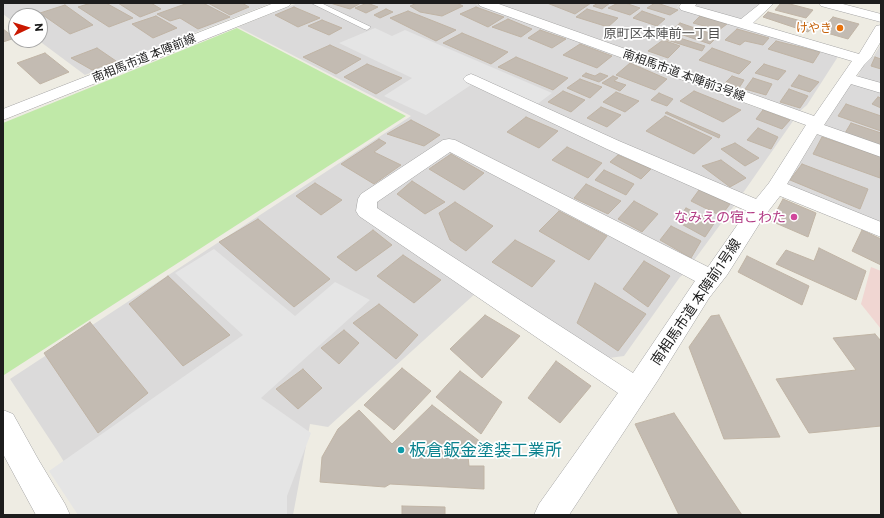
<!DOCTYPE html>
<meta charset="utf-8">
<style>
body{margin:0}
#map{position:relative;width:884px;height:518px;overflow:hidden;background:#eeece3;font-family:Commissioner,sans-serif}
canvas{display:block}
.frame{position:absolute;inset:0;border:4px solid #1d1d1d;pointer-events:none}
.north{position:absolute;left:8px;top:8px;width:40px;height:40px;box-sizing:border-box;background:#fff;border:1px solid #a5a5a5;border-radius:50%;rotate:86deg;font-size:11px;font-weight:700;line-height:16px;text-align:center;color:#1d1d1d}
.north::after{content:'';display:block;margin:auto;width:14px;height:18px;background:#ca1800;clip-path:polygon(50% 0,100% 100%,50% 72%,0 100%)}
</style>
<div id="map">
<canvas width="884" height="518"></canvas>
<div class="frame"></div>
<div class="north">N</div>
</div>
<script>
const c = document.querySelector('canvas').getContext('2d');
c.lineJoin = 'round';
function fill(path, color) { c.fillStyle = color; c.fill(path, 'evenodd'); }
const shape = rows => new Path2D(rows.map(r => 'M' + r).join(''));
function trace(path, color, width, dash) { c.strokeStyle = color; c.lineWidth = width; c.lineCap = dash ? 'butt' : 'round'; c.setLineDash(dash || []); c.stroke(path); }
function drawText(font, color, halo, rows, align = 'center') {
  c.font = font + ' Commissioner,"Noto Sans JP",sans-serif'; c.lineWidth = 3.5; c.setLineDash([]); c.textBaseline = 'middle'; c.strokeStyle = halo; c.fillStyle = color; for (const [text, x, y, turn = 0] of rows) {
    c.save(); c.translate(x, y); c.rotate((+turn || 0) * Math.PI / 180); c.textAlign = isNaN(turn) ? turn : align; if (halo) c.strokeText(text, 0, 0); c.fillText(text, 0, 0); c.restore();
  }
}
const residential = shape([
 [3,3,267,3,269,4,85,75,38,40,40,40,40,16,16,16,16,24,3,14],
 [298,3,473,3,793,121,736,203,684,274,680,277,624,356,609,358,477,292,328,427,310,424,293,515,96,515,58,452,10,379,411,116,238,27],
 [496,3,681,3,677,7,839,55,807,105,800,111],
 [697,3,761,3,742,19,739,20,697,7,695,4],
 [881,44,881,85,863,79,858,76,864,63,874,56],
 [857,84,881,92,881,147,831,129,824,125,850,85],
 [817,135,826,135,881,155,881,224,787,184]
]);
const commercial = shape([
 [871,267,881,271,881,329,861,304]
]);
const grass = shape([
 [237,28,406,116,4,375,3,123]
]);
const parking = shape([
 [375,28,392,36,405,30,552,93,532,108,471,85,426,115,384,96,412,78,339,43],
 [214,249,295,316,335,282,370,300,261,398,311,433,287,496,287,515,78,515,49,471,243,335,175,273]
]);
const building = shape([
 [91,3,106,3,133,18,109,27,78,7,91,3],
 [118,3,151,3,161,9,140,17,118,3],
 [188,3,203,3,230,17,198,29,180,18,170,21,157,14,188,3],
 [208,3,242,3,249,7,230,15,208,3],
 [330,3,361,3,350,9,330,3],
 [367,3,378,7,366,13,355,8,367,3],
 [417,3,457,3,463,6,442,16,420,12,410,6,417,3],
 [547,3,591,3,575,14,547,3],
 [598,3,610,3,602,9,593,6,598,3],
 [618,3,625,3,640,8,630,15,608,8,618,3],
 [655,3,657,3,678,10,670,15,647,8,655,3],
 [781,3,786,3,813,10,806,18,775,10,781,3],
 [65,5,93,25,70,34,40,13,65,5],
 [294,7,320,18,298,27,275,15,294,7],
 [476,7,504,17,488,27,460,14,476,7],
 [386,9,393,12,380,18,374,15,386,9],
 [587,9,618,18,608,27,576,17,587,9],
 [408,11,456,30,436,41,390,18,408,11],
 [642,11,665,19,657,26,633,18,642,11],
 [768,12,816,25,808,32,763,17,768,12],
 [156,16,177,28,153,38,132,24,156,16],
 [700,16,727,24,719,30,693,23,700,16],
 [833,17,859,24,848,39,820,31,833,17],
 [508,19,532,29,521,37,492,27,508,19],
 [322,20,342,28,329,35,308,26,322,20],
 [680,23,718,36,710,44,671,31,680,23],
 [3,29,15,38,3,42,3,29],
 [737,29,769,38,763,45,745,41,740,45,725,40,737,29],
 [540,30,566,39,552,48,528,38,540,30],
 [462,33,508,52,491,64,443,43,462,33],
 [670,35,705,46,702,51,664,39,670,35],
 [663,40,680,46,668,58,648,51,663,40],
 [776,41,820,52,813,63,768,49,776,41],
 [580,44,612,56,597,68,563,55,580,44],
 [330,45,361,59,336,74,303,57,330,45],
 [97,48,116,61,92,70,71,58,97,48],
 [712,48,751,62,739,74,699,60,712,48],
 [45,53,69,72,40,84,17,63,45,53],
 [516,57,568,78,553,90,498,67,516,57],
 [875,57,881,59,881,69,871,66,875,57],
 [630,63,667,79,655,90,616,75,630,63],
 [367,64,402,78,376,94,344,77,367,64],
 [764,64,786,71,778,80,755,73,764,64],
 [586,73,595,76,600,73,608,76,599,82,582,76,586,73],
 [799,75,819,82,810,92,791,86,799,75],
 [613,76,618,78,614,81,626,85,620,91,602,83,613,76],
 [732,76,744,80,739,88,725,83,732,76],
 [753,78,772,84,766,95,745,89,753,78],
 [580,79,602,87,590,98,567,88,580,79],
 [789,89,808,96,800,108,780,102,789,89],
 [563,91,585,100,571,112,548,102,563,91],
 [694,91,741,110,723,122,680,101,694,91],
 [616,92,639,101,625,112,603,102,616,92],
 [659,93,673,99,667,106,651,100,659,93],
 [878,97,881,98,881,108,872,104,878,97],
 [846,104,881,116,881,131,838,116,846,104],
 [601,107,621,115,607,127,587,118,601,107],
 [763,110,790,120,782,129,756,119,763,110],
 [667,112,720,135,719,138,665,113,667,112],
 [665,116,712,138,694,154,646,131,665,116],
 [526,117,558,131,539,148,507,132,526,117],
 [411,120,440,135,424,146,387,134,411,120],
 [851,123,881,133,881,146,845,133,851,123],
 [758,128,778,137,771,149,747,140,758,128],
 [822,137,881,157,880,178,813,154,822,137],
 [379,139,386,143,374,152,401,165,374,184,341,164,379,139],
 [735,143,759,158,745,166,721,149,735,143],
 [567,147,602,163,588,178,552,160,567,147],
 [451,154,484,173,464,190,429,169,451,154],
 [618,155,651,169,641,179,610,162,618,155],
 [721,160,746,178,730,187,702,166,721,160],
 [802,164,868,189,860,209,790,180,802,164],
 [604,170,634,184,626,195,595,180,604,170],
 [412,181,445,202,425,214,397,194,412,181],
 [315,183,342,200,321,215,296,196,315,183],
 [586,184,621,201,608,214,574,198,586,184],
 [699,190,730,204,721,216,691,201,699,190],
 [783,199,816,213,808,237,771,221,783,199],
 [634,201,658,214,642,232,618,219,634,201],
 [455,202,493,226,466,251,450,240,439,213,455,202],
 [686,208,715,222,705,237,676,221,686,208],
 [559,211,607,236,589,260,539,231,559,211],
 [258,219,330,279,294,307,219,242,258,219],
 [671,226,701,241,691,258,660,240,671,226],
 [373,230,392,245,356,271,337,257,373,230],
 [862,230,881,239,881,265,852,251,862,230],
 [515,240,555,261,532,287,492,262,515,240],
 [819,248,866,271,856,300,776,264,786,250,814,261,819,248],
 [403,255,441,280,414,303,377,276,403,255],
 [747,256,809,286,802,305,738,272,747,256],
 [644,261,670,276,648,307,623,289,644,261],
 [168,276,230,335,183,366,129,304,168,276],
 [595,283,646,314,618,351,577,323,595,283],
 [379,304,418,335,396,359,353,323,379,304],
 [485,315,520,336,482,378,450,349,485,315],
 [719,315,780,437,724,439,689,347,711,316,719,315],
 [90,322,148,393,98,433,44,353,90,322],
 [344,330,359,343,339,364,321,348,344,330],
 [875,334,881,341,881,426,809,433,776,379,856,370,833,338,875,334],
 [556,361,591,386,560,423,528,398,556,361],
 [402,368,431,391,394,430,364,405,402,368],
 [303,369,322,388,298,409,276,389,303,369],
 [460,371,502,402,481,434,436,397,460,371],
 [432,405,482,443,468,456,469,466,484,466,484,489,390,484,385,487,320,482,322,457,338,429,359,410,392,444,432,405],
 [674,413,742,515,679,515,635,424,674,413],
 [402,506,445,507,445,515,402,515,402,506]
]);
const service = shape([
 [311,3,321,3,371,27,367,30,364,29,311,3]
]);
const minor = shape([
 [274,3,291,3,289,6,3,120,3,109,274,3],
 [478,3,496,3,814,116,852,61,681,10,679,7,681,4,697,3,695,6,741,19,761,3,774,3,753,23,859,54,876,26,881,25,881,41,871,58,864,65,856,76,881,83,881,93,851,84,824,125,881,145,881,157,817,134,787,184,881,222,881,237,780,196,763,218,727,275,709,298,658,380,569,515,534,515,539,504,618,393,359,216,356,211,358,199,361,194,443,140,449,139,455,140,708,267,747,211,607,149,466,82,463,79,466,76,471,74,476,76,619,141,756,199,769,183,806,125,480,6,478,3],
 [450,152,695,281,633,373,377,208,377,202,450,152],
 [3,410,13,414,38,459,65,504,70,515,36,515,3,454,3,410]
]);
const tertiary = shape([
 [819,3,839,3,881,14,881,22,821,6,819,3]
]);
const markers = [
 [840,28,4,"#e8710a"],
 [794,217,4,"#d1479c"],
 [401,450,4,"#0f9aa8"]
];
const farFoodnames = [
 ["けやき",832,28]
];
const farStreetnames = [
 ["南相馬市道 本陣前線",144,58,-22],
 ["南相馬市道 本陣前3号線",684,75,20]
];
const farNeighbourhoodnames = [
 ["原町区本陣前一丁目",662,34]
];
const hotelNames = [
 ["なみえの宿こわた",786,217]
];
const streetNames = [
 ["南相馬市道 本陣前1号線",696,302,-56]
];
const nearCulturenames = [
 ["板倉鈑金塗装工業所",409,450]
];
fill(residential, '#dbdada');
fill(commercial, '#f0d6d2');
fill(grass, '#c0e9a8');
fill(parking, '#e5e5e5');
fill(building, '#c3bbb2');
trace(building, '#c0b4a5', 1);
trace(service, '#a4a4a4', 1);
trace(minor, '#a4a4a4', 1);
trace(tertiary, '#a4a4a4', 1);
fill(service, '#fff');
fill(minor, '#fff');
fill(tertiary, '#fff');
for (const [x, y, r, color] of markers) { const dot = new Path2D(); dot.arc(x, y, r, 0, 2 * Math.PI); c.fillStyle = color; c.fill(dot); trace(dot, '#fff', 1.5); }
drawText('12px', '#c56008', '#fff', farFoodnames, 'right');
drawText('12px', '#1d1d1d', '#fff', farStreetnames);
drawText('13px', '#505050', '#fff', farNeighbourhoodnames);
drawText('14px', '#b23c85', '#fff', hotelNames, 'right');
drawText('14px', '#1d1d1d', '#fff', streetNames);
drawText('17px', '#0d838f', '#fff', nearCulturenames, 'left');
</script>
